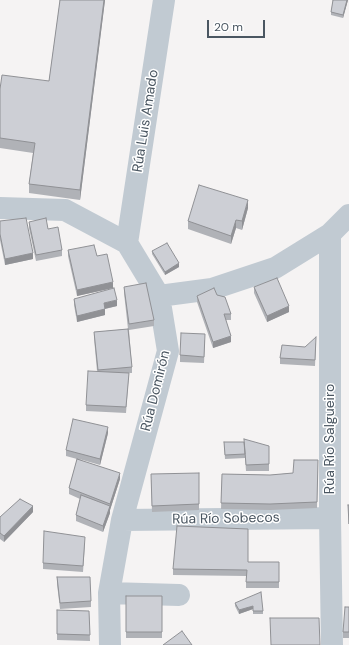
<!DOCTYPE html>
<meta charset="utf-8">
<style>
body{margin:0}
#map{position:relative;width:349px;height:645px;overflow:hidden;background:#f5f3f3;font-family:"DM Sans",sans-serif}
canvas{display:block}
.scale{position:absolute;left:207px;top:20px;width:58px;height:18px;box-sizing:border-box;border:2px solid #4a5661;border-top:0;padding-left:5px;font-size:12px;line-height:14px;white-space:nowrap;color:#4a5661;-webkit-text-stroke:3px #fff;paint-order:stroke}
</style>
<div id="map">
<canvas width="349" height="645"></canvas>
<div class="scale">20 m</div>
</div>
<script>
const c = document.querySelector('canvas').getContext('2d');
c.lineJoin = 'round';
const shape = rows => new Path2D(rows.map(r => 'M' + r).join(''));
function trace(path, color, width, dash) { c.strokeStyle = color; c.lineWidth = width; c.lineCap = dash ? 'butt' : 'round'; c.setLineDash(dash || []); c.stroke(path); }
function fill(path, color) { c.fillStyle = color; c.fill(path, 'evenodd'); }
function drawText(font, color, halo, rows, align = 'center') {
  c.font = font + ' "DM Sans",sans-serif'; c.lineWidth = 3; c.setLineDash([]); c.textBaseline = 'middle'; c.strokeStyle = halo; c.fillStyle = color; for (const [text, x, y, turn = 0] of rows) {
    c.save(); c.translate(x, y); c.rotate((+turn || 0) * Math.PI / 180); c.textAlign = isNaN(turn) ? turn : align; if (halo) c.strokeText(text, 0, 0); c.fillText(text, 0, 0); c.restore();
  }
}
const minor = shape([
 [0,208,65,210,127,243,159,296,168,351,122,520,109,593,110,645],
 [330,234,330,518,332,645],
 [127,243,164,0],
 [159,296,212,289,275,268,330,234,349,215],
 [122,520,330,518],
 [109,593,179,595]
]);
const wall = shape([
 [60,0,105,0,80,200,29,193,29,184,33,153,0,148,0,89,49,81],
 [333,0,348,0,343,18,331,15,331,12],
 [248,208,242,230,236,228,231,244,188,229,188,221],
 [0,221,33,259,5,265,0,240],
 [29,222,48,229,62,250,62,256,36,261,29,228],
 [68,250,97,256,113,288,77,296,68,256],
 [152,251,179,267,165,275,152,254],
 [124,287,154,320,154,326,129,330,132,367,132,373,129,373,126,413,86,411,86,405,97,371,94,338,94,332,128,329,124,293],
 [254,287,289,312,267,322,254,293],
 [217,295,231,314,231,320,226,320,231,342,213,348,197,302,197,296],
 [74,299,117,306,105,309,105,315,77,322,74,305],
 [205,340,204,363,180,362,180,355],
 [316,343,315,366,280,364,280,358],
 [108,433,100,465,79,459,120,479,110,510,110,513,103,532,76,521,76,515,80,499,69,494,69,488,77,459,66,456,66,450],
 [224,442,269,446,269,471,246,471,245,457,245,458,225,459],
 [318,460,317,508,270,510,221,509,222,474,270,475,293,473],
 [199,473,199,510,152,512,151,480],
 [33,512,4,542,0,539,0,517],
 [85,543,83,572,43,569,43,563],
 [248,562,279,562,279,588,246,588,246,576,173,575,173,569],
 [57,577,91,601,91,607,60,609,57,584],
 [126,596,162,596,162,638,126,638],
 [235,603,263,611,263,614,253,614,253,609,239,614,235,606],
 [349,607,349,638,343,638,343,632],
 [57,610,89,611,90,641,57,640]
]);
const shadedWall = shape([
 [104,0,105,0,80,200,80,190],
 [347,0,348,0,343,18,343,15],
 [248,200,248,208,242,230,242,221],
 [236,220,236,228,231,244,231,236],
 [33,253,33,259,5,265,5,259],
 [179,263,179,267,165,275,165,272],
 [113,282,113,288,77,296,77,290],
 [117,300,117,306,104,309,104,303],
 [289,306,289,312,267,322,267,316],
 [105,309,105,315,77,322,77,316],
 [231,336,231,342,213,348,213,342],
 [108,427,108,433,100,465,100,459],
 [120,473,120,479,110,510,110,504],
 [33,506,33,512,4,542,4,536],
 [110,506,110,513,103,532,103,526],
 [253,606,253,609,239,614,239,610]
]);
const building = shape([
 [60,0,104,0,80,190,29,184,35,143,0,138,0,89,2,75,49,81,60,0],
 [333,0,347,0,343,15,331,12,333,0],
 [199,185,248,200,242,221,236,220,231,236,188,221,199,185],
 [26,218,33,253,5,259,0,234,0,221,26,218],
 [46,218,48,229,58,227,62,250,36,255,29,222,46,218],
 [167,243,179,263,165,272,152,251,167,243],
 [94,245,97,256,107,254,113,282,77,290,68,250,94,245],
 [277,278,289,306,267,316,254,287,277,278],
 [146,283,154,320,129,324,124,287,146,283],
 [114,288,117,300,104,303,105,309,77,316,74,299,114,288],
 [214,288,217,295,225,297,231,314,224,314,231,336,213,342,197,296,214,288],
 [128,329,132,367,98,370,94,332,128,329],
 [181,333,205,334,204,357,180,355,181,333],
 [316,337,315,360,280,358,282,345,305,347,316,337],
 [88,371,129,373,126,407,86,405,88,371],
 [73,419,108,427,100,459,66,450,73,419],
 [244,439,269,446,269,464,246,465,244,439],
 [224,442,244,442,245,454,225,455,224,442],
 [77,459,120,473,110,504,69,488,77,459],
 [294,460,318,460,317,502,270,504,221,503,222,474,270,475,293,473,294,460],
 [199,473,199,504,152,506,151,474,199,473],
 [81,495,110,506,103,526,76,515,81,495],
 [20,499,33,506,4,536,0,533,0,517,20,499],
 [348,505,349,505,349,524,348,505],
 [177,526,248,529,248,562,279,562,279,582,246,582,247,570,173,569,177,526],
 [44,531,85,537,83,566,43,563,44,531],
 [57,577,90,577,91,601,60,603,57,577],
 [261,592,263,611,253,611,253,606,239,610,235,603,261,592],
 [126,596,162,596,162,632,126,632,126,596],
 [345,607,349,607,349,632,343,632,345,607],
 [57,610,89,611,90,635,57,634,57,610],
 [270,618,319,618,320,645,271,645,270,618],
 [182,631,192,645,163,645,182,631]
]);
const streetNames = [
 ["Rúa Luis Amado",146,121,-81],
 ["Rúa Domirón",156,391,-76],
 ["Rúa Río Salgueiro",330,439,-90],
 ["Rúa Río Sobecos",226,519,-1]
];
trace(minor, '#c1cad2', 22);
fill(wall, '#b0b2b7');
fill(shadedWall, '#909195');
fill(building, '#cdcfd5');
trace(building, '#909195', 1);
drawText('14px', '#4a5661', '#fff', streetNames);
</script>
